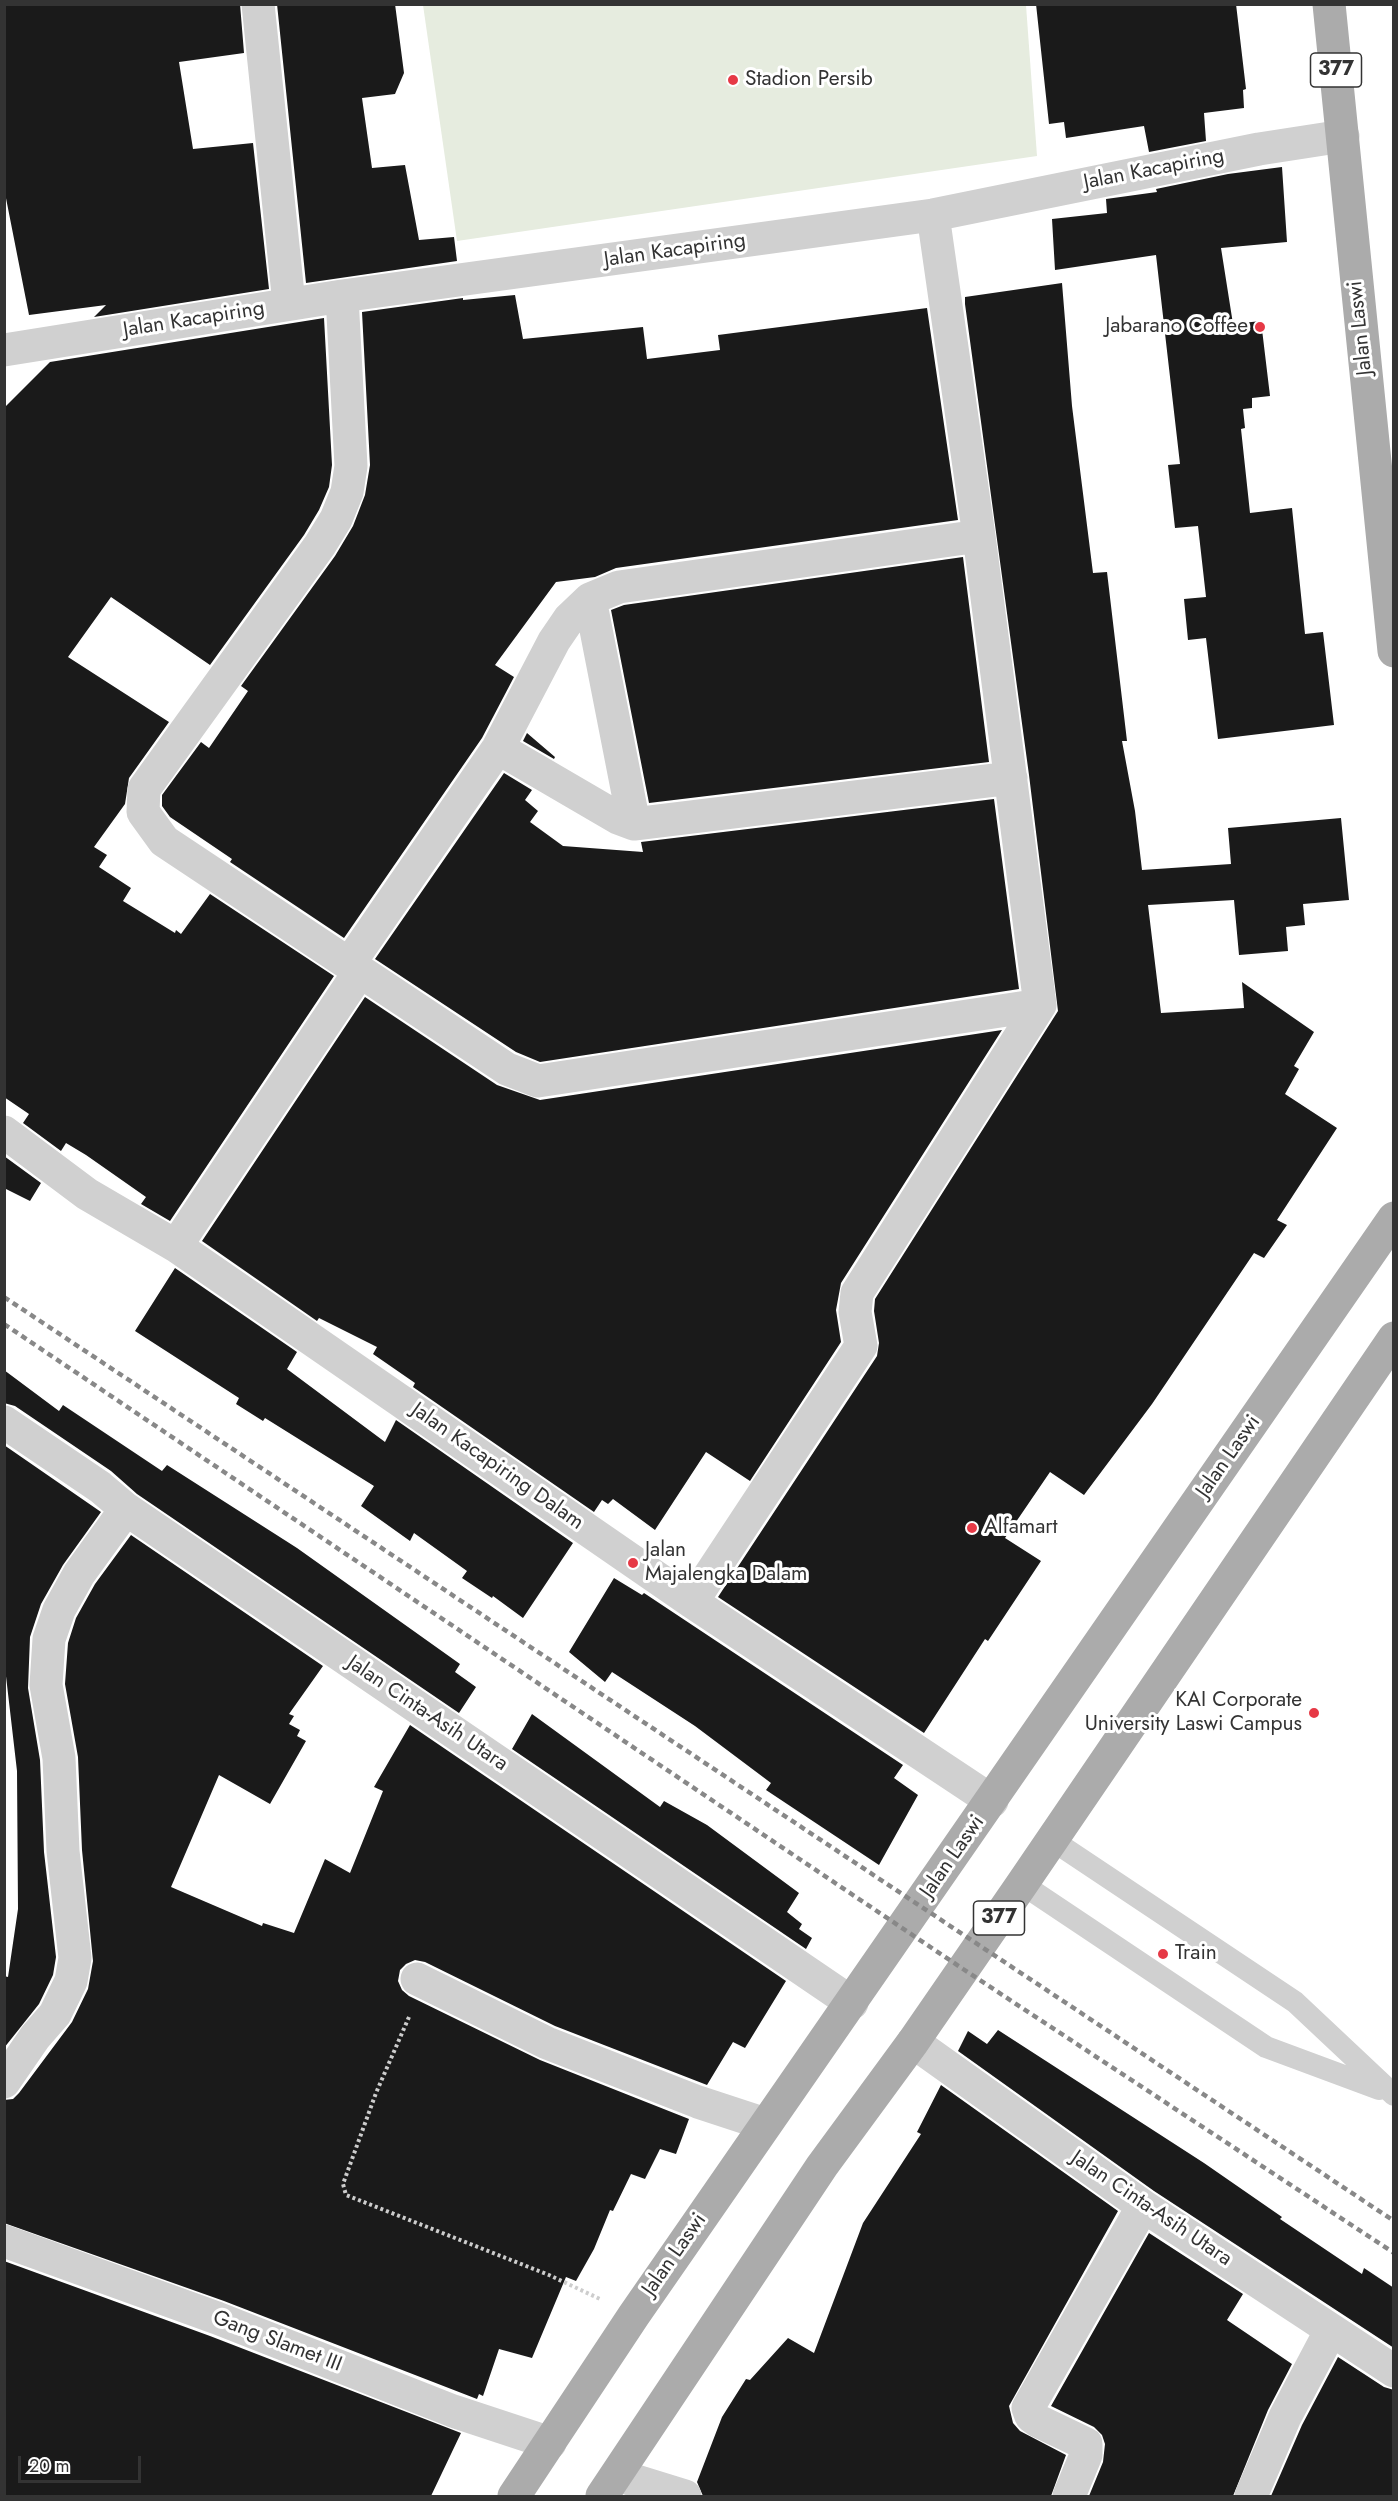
<!DOCTYPE html>
<style>
body{margin:0}
#map{position:relative;width:1398px;height:2501px;overflow:hidden;background:#fff;font-family:Jost,sans-serif}
canvas{display:block}
.frame{position:absolute;inset:0;border:6px solid #333;pointer-events:none}
.scale{position:absolute;left:18px;top:2456px;width:123px;height:27px;box-sizing:border-box;border:3px solid #333;border-top:0;padding-left:8px;font-size:18px;line-height:21px;white-space:nowrap;color:#333;-webkit-text-stroke:4px #fff;paint-order:stroke}
</style>
<div id="map">
<canvas width="1398" height="2501"></canvas>
<div class="frame"></div>
<div class="scale">20 m</div>
</div>
<script>
const c = document.querySelector('canvas').getContext('2d');
c.lineJoin = 'round';
function fill(path, color) { c.fillStyle = color; c.fill(path, 'evenodd'); }
const shape = rows => new Path2D(rows.map(r => 'M' + r).join(''));
function trace(path, color, width, dash) { c.strokeStyle = color; c.lineWidth = width; c.lineCap = dash ? 'butt' : 'round'; c.setLineDash(dash || []); c.stroke(path); }
function drawText(font, color, halo, rows, align = 'center') {
  c.font = font + ' Jost,sans-serif'; c.lineWidth = 6; c.setLineDash([]); c.textBaseline = 'middle'; c.strokeStyle = halo; c.fillStyle = color; for (const [text, x, y, turn = 0] of rows) {
    c.save(); c.translate(x, y); c.rotate((+turn || 0) * Math.PI / 180); c.textAlign = isNaN(turn) ? turn : align; if (halo) c.strokeText(text, 0, 0); c.fillText(text, 0, 0); c.restore();
  }
}
const green = shape([
 [423,5,1026,5,1037,156,457,241]
]);
const building = shape([
 [4,4,240,4,244,53,179,62,193,149,253,143,269,289,94,317,106,305,29,315,4,188],
 [277,4,395,4,404,73,395,94,362,98,372,168,405,165,419,240,454,237,457,261,306,283],
 [1036,4,1236,4,1246,89,1243,90,1244,108,1204,113,1206,141,1149,152,1144,126,1066,138,1064,122,1049,124],
 [1282,167,1287,242,1221,248,1233,324,1261,321,1270,396,1252,398,1252,408,1243,409,1245,428,1241,429,1250,513,1292,508,1305,634,1323,632,1334,725,1218,739,1206,638,1188,640,1184,599,1206,597,1198,526,1175,528,1168,465,1180,464,1156,255,1055,270,1052,219,1107,213,1106,199,1157,192,1156,189,1228,174],
 [1062,283,1072,406,1093,573,1107,572,1127,741,1122,741,1135,811,1142,870,1231,864,1228,828,1341,818,1349,900,1303,904,1305,925,1286,927,1288,951,1239,955,1234,900,1148,905,1161,1013,1244,1008,1242,982,1314,1032,1294,1066,1299,1069,1285,1094,1337,1128,1277,1220,1287,1225,1264,1258,1254,1253,1152,1404,1084,1495,1050,1472,1005,1538,1041,1561,988,1641,985,1639,924,1733,718,1597,877,1356,879,1343,874,1311,875,1299,1058,1011,1029,775,965,304,965,297],
 [515,295,523,339,643,327,647,359,720,350,718,335,927,308,958,520,616,568,595,577,556,582,495,665,514,677,482,738,344,938,230,862,232,859,170,817,162,806,162,795,201,742,209,748,248,691,241,686,335,556,353,526,365,495,370,465,362,312,463,298,463,300],
 [324,318,332,465,329,487,319,510,304,535,210,665,111,597,68,657,169,722,129,778,125,804,94,847,107,855,99,867,131,888,123,901,175,933,176,930,181,934,210,894,334,976,170,1221,141,1204,146,1197,86,1155,66,1143,61,1151,23,1123,29,1114,4,1097,4,408,50,362],
 [963,557,989,762,649,803,611,610,624,605],
 [527,733,555,757,554,759,523,741],
 [504,773,532,790,525,800,538,811,530,822,563,846,643,852,641,842,994,799,1019,989,540,1062,516,1052,375,959],
 [365,997,497,1085,540,1100,1002,1030,841,1283,836,1310,841,1342,750,1481,706,1452,655,1530,613,1499,608,1504,602,1500,594,1512,413,1387,415,1383,373,1354,377,1347,319,1318,317,1321,202,1241],
 [4,1156,41,1183,30,1201,4,1188],
 [175,1268,297,1352,287,1369,385,1442,396,1420,573,1543,523,1618,493,1596,492,1598,462,1578,467,1571,414,1533,410,1541,361,1506,374,1486,265,1418,263,1421,236,1404,239,1398,135,1331],
 [4,1370,59,1411,63,1405,162,1471,167,1465,297,1548,460,1664,455,1672,476,1687,459,1713,137,1494,111,1471,15,1406,4,1403],
 [4,1445,101,1512,63,1565,41,1604,30,1637,28,1688,40,1760,44,1852,56,1957,53,1975,39,2004,4,2048,4,1976,8,1977,18,1909,17,1771,4,1659],
 [131,1535,323,1666,289,1714,294,1716,289,1724,300,1730,297,1736,306,1741,270,1804,219,1775,171,1887,262,1926,263,1923,294,1933,325,1859,350,1873,383,1791,374,1787,410,1725,786,1981,745,2048,733,2042,707,2085,555,2026,425,1962,415,1960,406,1964,400,1970,398,1981,402,1990,409,1996,540,2060,689,2119,676,2154,660,2149,645,2179,631,2174,613,2211,610,2210,594,2249,576,2281,566,2277,532,2358,499,2349,483,2396,479,2394,477,2399,224,2301,4,2223,4,2100,13,2099,19,2093,72,2022,88,1989,93,1961,82,1850,78,1757,65,1684,68,1643,76,1618,95,1584],
 [614,1578,642,1595,644,1593,903,1765,894,1778,918,1795,879,1865,766,1790,771,1783,695,1726,612,1672,605,1682,569,1652],
 [532,1714,660,1807,664,1801,707,1825,799,1893,787,1912,802,1924,799,1929,812,1938,806,1949,512,1749],
 [998,2030,1204,2163,1282,2217,1280,2219,1362,2274,1364,2268,1394,2288,1394,2348,1154,2191,958,2051,968,2031,987,2044],
 [941,2085,1118,2211,1009,2406,1013,2423,1020,2431,1066,2455,1051,2496,703,2496,697,2482,722,2417,746,2379,750,2380,788,2338,814,2353,863,2223,921,2134,917,2132],
 [1149,2233,1243,2294,1227,2320,1292,2364,1268,2410,1233,2496,1089,2496,1103,2462,1105,2444,1102,2435,1094,2427,1051,2406],
 [4,2261,210,2336,461,2433,431,2496,4,2496],
 [1338,2357,1384,2387,1394,2390,1394,2496,1271,2496,1302,2425]
]);
const path = shape([
 [409,2017,376,2093,343,2184,346,2195,549,2275,600,2299]
]);
const lane = shape([
 [1052,1840,1295,2002,1394,2095],
 [1022,1884,1266,2047,1379,2089]
]);
const street = shape([
 [258,4,289,304],
 [342,296,351,466,347,492,336,519,320,545,144,789,143,812,164,841,507,1069,538,1081,1040,1005],
 [4,350,342,296,933,215,1259,149,1343,136],
 [590,599,634,824],
 [498,748,618,818,634,824,1011,778],
 [349,964,498,748,554,641,569,619,590,599,619,587,979,536],
 [4,1132,87,1194,176,1246,692,1602,992,1801],
 [176,1246,360,971],
 [4,1422,100,1487,126,1509,852,2003],
 [692,1602,861,1346,855,1312,857,1293,1040,1005,979,536,933,215],
 [417,1979,547,2043,698,2102,765,2124],
 [913,2042,1143,2206,1394,2371],
 [4,2082,35,2037,55,2014,71,1981,75,1958,63,1851,59,1758,46,1685,49,1639,59,1610,79,1574,126,1509],
 [4,2241,217,2318,453,2411,550,2443],
 [617,2475,685,2496],
 [1069,2496,1086,2455,1086,2444,1038,2421,1031,2416,1028,2408,1143,2206],
 [1251,2496,1285,2417,1331,2330]
]);
const primary = shape([
 [1329,4,1394,651],
 [514,2496,634,2315,1394,1218],
 [602,2496,822,2166,913,2042,1022,1884,1394,1338]
]);
const rail = shape([
 [4,1297,1394,2221],
 [4,1324,963,1969,1394,2253]
]);
const markers = [
 [733,80,6,"#e63946"],
 [1260,327,6,"#e63946"],
 [972,1528,6,"#e63946"],
 [633,1563,6,"#e63946"],
 [1314,1713,6,"#e63946"],
 [1163,1954,6,"#e63946"]
];
const shields = [
 [1336,70,51],
 [999,1918,51]
];
const shieldNames = [
 ["377",1336,70],
 ["377",999,1918]
];
const poiNames = [
 ["Stadion Persib",745,80],
 ["Jabarano Coffee",1248,327,"right"],
 ["Alfamart",984,1528],
 ["Jalan",645,1551],
 ["Majalengka Dalam",645,1575],
 ["KAI Corporate",1302,1701,"right"],
 ["University Laswi Campus",1302,1725,"right"],
 ["Train",1175,1954]
];
const streetNames = [
 ["Jalan Kacapiring",1154,170,-11],
 ["Jalan Kacapiring",675,251,-8],
 ["Jalan Kacapiring",194,320,-9],
 ["Jalan Laswi",1361,328,-96],
 ["Jalan Laswi",1229,1457,-55],
 ["Jalan Kacapiring Dalam",497,1467,35],
 ["Jalan Cinta-Asih Utara",427,1714,34],
 ["Jalan Laswi",953,1857,-55],
 ["Jalan Cinta-Asih Utara",1151,2209,34],
 ["Jalan Laswi",675,2255,-55],
 ["Gang Slamet III",277,2342,21]
];
fill(green, '#e6ecdf');
fill(building, '#1a1a1a');
trace(path, '#cdcdcd', 4, [3, 3]);
trace(lane, '#d0d0d0', 22);
trace(street, '#d0d0d0', 33);
trace(primary, '#ababab', 33);
trace(rail, '#888', 4.5, [6, 4.5]);
for (const [x, y, r, color] of markers) { const dot = new Path2D(); dot.arc(x, y, r, 0, 2 * Math.PI); c.fillStyle = color; c.fill(dot); trace(dot, '#fff', 2); }
for (const [x, y, w] of shields) { const box = new Path2D(); box.roundRect(x - w / 2, y - 17, w, 34, 4.5); c.fillStyle = '#fff'; c.fill(box); trace(box, '#333', 1.5); }
drawText('bold 20px', '#333', null, shieldNames);
drawText('21px', '#333', '#fff', poiNames, 'left');
drawText('21px', '#333', '#fff', streetNames);
</script>
